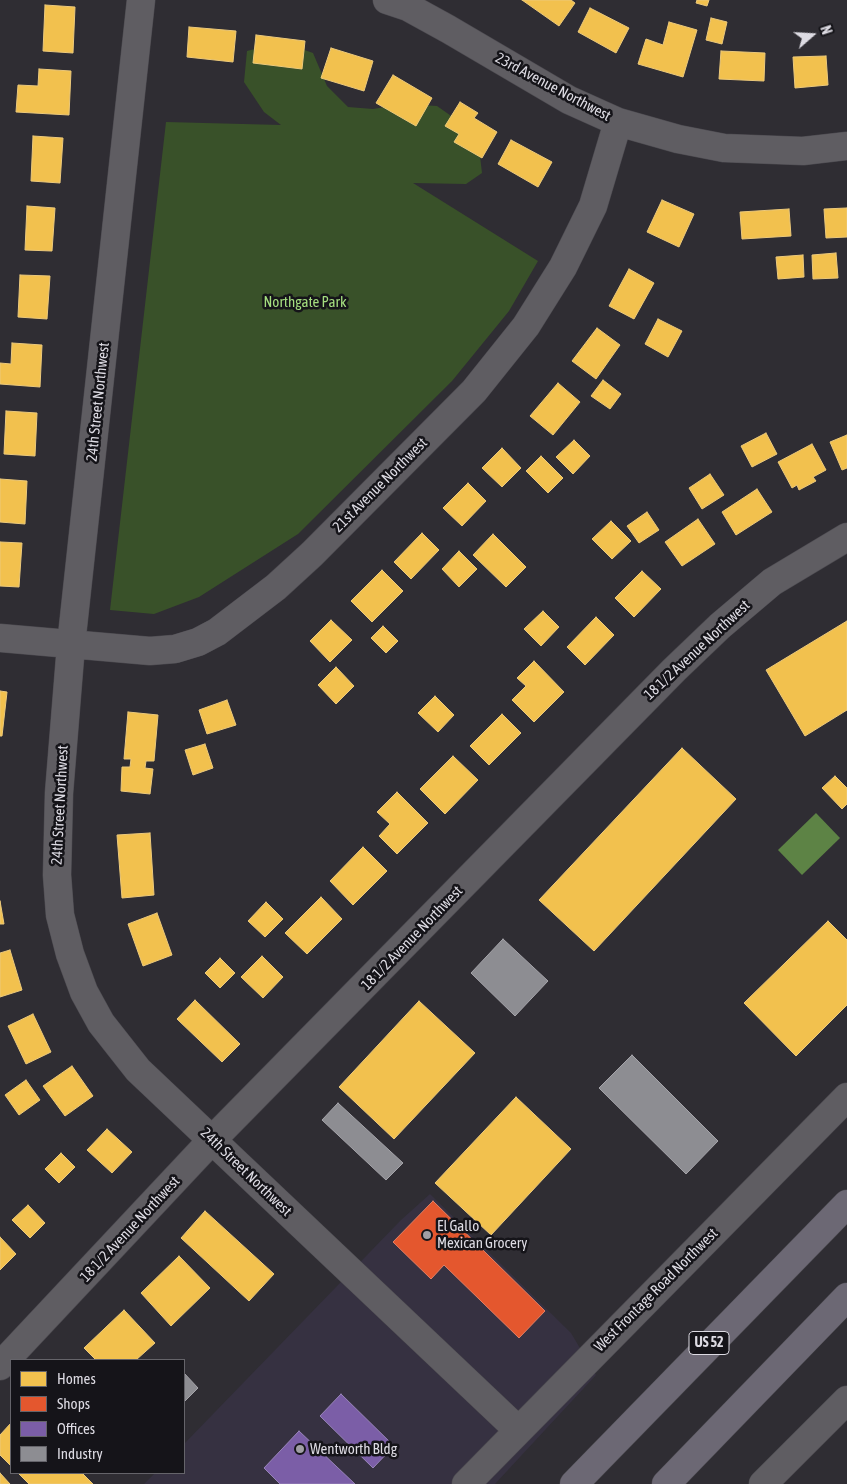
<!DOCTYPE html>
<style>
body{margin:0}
#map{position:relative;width:847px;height:1484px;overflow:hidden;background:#2f2d33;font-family:"Asap Condensed",sans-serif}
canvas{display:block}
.legend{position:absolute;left:10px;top:1359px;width:175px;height:115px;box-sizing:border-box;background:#151419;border:1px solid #65646a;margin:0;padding:6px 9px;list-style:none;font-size:15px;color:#dddbe3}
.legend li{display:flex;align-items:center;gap:10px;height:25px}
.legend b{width:25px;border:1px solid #65646a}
.north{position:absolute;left:787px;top:10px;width:50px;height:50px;-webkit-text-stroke:4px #151419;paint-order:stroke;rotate:71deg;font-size:14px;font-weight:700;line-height:20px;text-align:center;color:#dddbe3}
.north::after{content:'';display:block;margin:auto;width:18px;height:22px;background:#dddbe3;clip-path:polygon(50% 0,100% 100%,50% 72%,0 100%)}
</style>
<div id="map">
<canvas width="847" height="1484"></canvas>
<ul class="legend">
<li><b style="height:14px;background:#f2c14e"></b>Homes</li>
<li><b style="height:14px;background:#e4572e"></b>Shops</li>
<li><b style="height:14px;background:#7b5ea7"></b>Offices</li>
<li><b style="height:14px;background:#8d8d92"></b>Industry</li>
</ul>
<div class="north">N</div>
</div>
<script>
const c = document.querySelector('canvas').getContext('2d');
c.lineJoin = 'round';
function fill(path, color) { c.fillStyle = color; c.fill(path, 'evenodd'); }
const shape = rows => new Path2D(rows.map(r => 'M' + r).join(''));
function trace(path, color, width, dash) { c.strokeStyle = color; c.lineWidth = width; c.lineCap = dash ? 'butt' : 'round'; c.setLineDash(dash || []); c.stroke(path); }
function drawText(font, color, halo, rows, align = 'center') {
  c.font = font + ' "Asap Condensed",sans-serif'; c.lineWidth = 5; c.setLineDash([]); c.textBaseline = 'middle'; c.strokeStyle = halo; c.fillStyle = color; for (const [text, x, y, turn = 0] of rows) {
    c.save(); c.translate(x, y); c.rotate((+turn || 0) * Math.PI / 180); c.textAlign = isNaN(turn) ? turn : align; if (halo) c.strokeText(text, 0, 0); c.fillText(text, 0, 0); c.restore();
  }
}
const built = shape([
 [430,1194,571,1333,596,1375,495,1484,144,1484,155,1473,184,1473,184,1444,401,1220]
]);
const green = shape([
 [282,42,313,53,327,86,348,107,373,109,403,104,437,106,467,127,480,156,482,173,466,184,413,183,538,261,509,311,452,381,298,534,199,597,154,614,110,610,166,122,281,125,264,112,244,82,247,51]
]);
const water = shape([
 [816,813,840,838,802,875,778,850]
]);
const homes = shape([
 [522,0,571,0,575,3,559,26,522,0],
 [697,0,709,0,707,6,696,3,697,0],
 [45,5,75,7,73,53,43,51,45,5],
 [590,8,629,28,616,53,578,32,590,8],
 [711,18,727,22,722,44,706,40,711,18],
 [669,22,697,30,683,77,638,64,646,39,663,45,669,22],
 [189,27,236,31,233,62,187,57,189,27],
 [256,35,305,41,302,69,253,63,256,35],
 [331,48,373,61,364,91,321,78,331,48],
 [721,51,765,53,764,81,719,79,721,51],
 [826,56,828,85,795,88,793,57,826,56],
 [39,69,71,71,69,115,16,112,18,85,38,86,39,69],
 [393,75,432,98,416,126,376,103,393,75],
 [460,102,478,113,474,118,497,132,482,158,454,142,459,134,445,126,460,102],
 [33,136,63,138,60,183,31,181,33,136],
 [511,140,552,162,538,187,498,164,511,140],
 [662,200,694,214,679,247,647,232,662,200],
 [27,206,55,208,52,251,25,250,27,206],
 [847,208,847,237,826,238,824,209,847,208],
 [789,209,791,236,742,239,740,212,789,209],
 [836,253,838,278,813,279,812,255,836,253],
 [803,255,804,277,778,279,776,257,803,255],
 [629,269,654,283,634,319,609,306,629,269],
 [20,275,50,276,47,319,18,317,20,275],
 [658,319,682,331,668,357,645,344,658,319],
 [597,328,620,345,596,379,572,361,597,328],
 [12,343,42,345,40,387,0,384,0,363,11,364,12,343],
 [603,380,621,394,610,409,591,396,603,380],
 [558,383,580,402,553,435,530,416,558,383],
 [6,411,37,413,35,456,4,454,6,411],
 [766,433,777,454,752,467,741,446,766,433],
 [847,435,847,468,842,470,830,442,847,435],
 [574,440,590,456,573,474,556,457,574,440],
 [812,444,826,470,813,477,816,481,799,490,797,485,792,488,778,462,812,444],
 [502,448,521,468,502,487,482,468,502,448],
 [541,456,563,478,548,493,526,471,541,456],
 [710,474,724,495,702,509,689,488,710,474],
 [0,479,27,481,25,524,0,522,0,479],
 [468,483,486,501,462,526,443,508,468,483],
 [757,489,772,512,736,535,722,512,757,489],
 [647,512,659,530,639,543,627,526,647,512],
 [698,519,715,544,682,566,665,542,698,519],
 [611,521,631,541,612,559,592,539,611,521],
 [422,533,439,550,411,579,394,562,422,533],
 [493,534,526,567,506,587,473,555,493,534],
 [0,542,22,543,19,587,0,586,0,542],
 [459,551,477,569,459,587,442,569,459,551],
 [382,570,403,591,372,622,351,601,382,570],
 [642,571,661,589,634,617,615,598,642,571],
 [543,611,559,627,541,646,524,629,543,611],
 [596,617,614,635,585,665,567,647,596,617],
 [331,620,352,640,330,662,310,641,331,620],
 [847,621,847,710,805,736,766,670,847,621],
 [383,626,398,641,386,653,371,638,383,626],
 [534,661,564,692,534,722,512,700,526,686,517,678,534,661],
 [336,667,354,686,336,704,318,685,336,667],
 [0,691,7,692,2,736,0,736,0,691],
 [435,696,454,715,438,732,418,713,435,696],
 [227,700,236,725,207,734,199,710,227,700],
 [128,712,158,715,154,761,146,761,145,768,153,769,150,794,121,791,122,767,130,767,131,759,124,759,128,712],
 [502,714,521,733,489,765,470,746,502,714],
 [205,744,213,768,193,775,185,750,205,744],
 [682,748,736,799,594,951,539,900,682,748],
 [453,756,478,780,445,814,420,789,453,756],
 [835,776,847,788,847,804,842,809,822,788,835,776],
 [397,792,428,823,397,854,379,836,390,824,377,812,397,792],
 [150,833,154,895,122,898,117,835,150,833],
 [363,847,387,871,353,905,330,881,363,847],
 [321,897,342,919,307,954,285,933,321,897],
 [0,901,4,924,0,924,0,901],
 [266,902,283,919,265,937,248,921,266,902],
 [157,913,172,955,143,966,128,924,157,913],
 [828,921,847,940,847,1005,796,1056,744,1003,828,921],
 [10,950,22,990,0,997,0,953,10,950],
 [262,956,283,977,263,998,241,977,262,956],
 [220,958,235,973,220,988,205,973,220,958],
 [195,1000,240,1044,222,1062,177,1019,195,1000],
 [419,1001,475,1053,394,1139,339,1087,419,1001],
 [33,1014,51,1052,26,1064,8,1026,33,1014],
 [72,1066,93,1096,65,1116,43,1086,72,1066],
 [26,1080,40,1100,19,1115,5,1095,26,1080],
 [516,1097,571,1149,491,1235,435,1183,516,1097],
 [107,1129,132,1152,112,1173,87,1150,107,1129],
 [61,1153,75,1167,59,1183,45,1169,61,1153],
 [28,1205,45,1223,30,1238,12,1220,28,1205],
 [205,1211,274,1274,249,1301,181,1238,205,1211],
 [0,1237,16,1254,0,1270,0,1237],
 [179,1256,210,1288,171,1326,141,1293,179,1256],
 [124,1310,155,1343,136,1360,96,1360,84,1348,124,1310],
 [11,1423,11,1466,0,1455,0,1435,11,1423],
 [0,1473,10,1484,0,1484,0,1473],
 [18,1473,82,1473,93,1484,29,1484,18,1473]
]);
const shops = shape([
 [433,1201,545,1311,519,1338,444,1265,431,1279,393,1242,433,1201]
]);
const offices = shape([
 [341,1394,394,1446,373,1468,320,1416,341,1394],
 [299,1431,355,1484,280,1484,264,1468,299,1431]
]);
const industry = shape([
 [503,939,548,981,515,1016,471,973,503,939],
 [632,1055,718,1141,686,1174,599,1088,632,1055],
 [338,1103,403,1163,386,1180,322,1120,338,1103],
 [184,1373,198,1388,184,1402,184,1373]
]);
const minor = shape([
 [141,0,71,645,59,793,57,875,60,915,70,954,84,992,101,1023,138,1070,518,1430],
 [387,0,408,7,448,29,569,100,618,122,678,139,724,148,803,151,847,146],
 [0,638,150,651,175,649,198,642,217,632,276,587,312,554,474,391,526,326,563,267,593,206,618,122],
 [0,1366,212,1140,674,670,720,626,772,582,847,537],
 [466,1484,847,1097],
 [763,1484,847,1400]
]);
const highway = shape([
 [574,1484,847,1204],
 [666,1484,847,1297]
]);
const markers = [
 [427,1235,5,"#a09ea5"],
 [300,1449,5,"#a09ea5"]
];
const shields = [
 [709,1343,40]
];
const shieldNames = [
 ["US 52",709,1343]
];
const streetNames = [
 ["23rd Avenue Northwest",553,87,28],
 ["24th Street Northwest",98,402,-84],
 ["21st Avenue Northwest",380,485,-45],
 ["18 1/2 Avenue Northwest",697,650,-43],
 ["24th Street Northwest",60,805,-87],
 ["18 1/2 Avenue Northwest",412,938,-46],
 ["24th Street Northwest",246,1172,44],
 ["18 1/2 Avenue Northwest",130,1229,-47],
 ["West Frontage Road Northwest",656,1290,-45]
];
const parkNames = [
 ["Northgate Park",305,302]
];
const poiNames = [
 ["El Gallo",437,1226],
 ["Mexican Grocery",437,1243],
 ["Wentworth Bldg",310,1449]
];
fill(built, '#363141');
fill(green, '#395129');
fill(water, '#5d8345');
fill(homes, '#f2c14e');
trace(homes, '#ecc97b', 1);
fill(shops, '#e4572e');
trace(shops, '#e27f64', 1);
fill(offices, '#7b5ea7');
trace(offices, '#9884b9', 1);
fill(industry, '#8d8d92');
trace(industry, '#a5a4aa', 1);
trace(minor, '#4b494f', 29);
trace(highway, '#4b494f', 29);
trace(minor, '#5f5d62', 28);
trace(highway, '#6c6874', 28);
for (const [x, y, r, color] of markers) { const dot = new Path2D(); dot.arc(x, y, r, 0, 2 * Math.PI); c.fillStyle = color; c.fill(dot); trace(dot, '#151419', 2); }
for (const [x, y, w] of shields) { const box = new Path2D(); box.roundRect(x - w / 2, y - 11.5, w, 23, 4); c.fillStyle = '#151419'; c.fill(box); trace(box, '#dddbe3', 1); }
drawText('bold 14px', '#dddbe3', null, shieldNames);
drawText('15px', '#dddbe3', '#151419', streetNames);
drawText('15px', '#a4dd7f', '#151419', parkNames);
drawText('15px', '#dddbe3', '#151419', poiNames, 'left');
</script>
